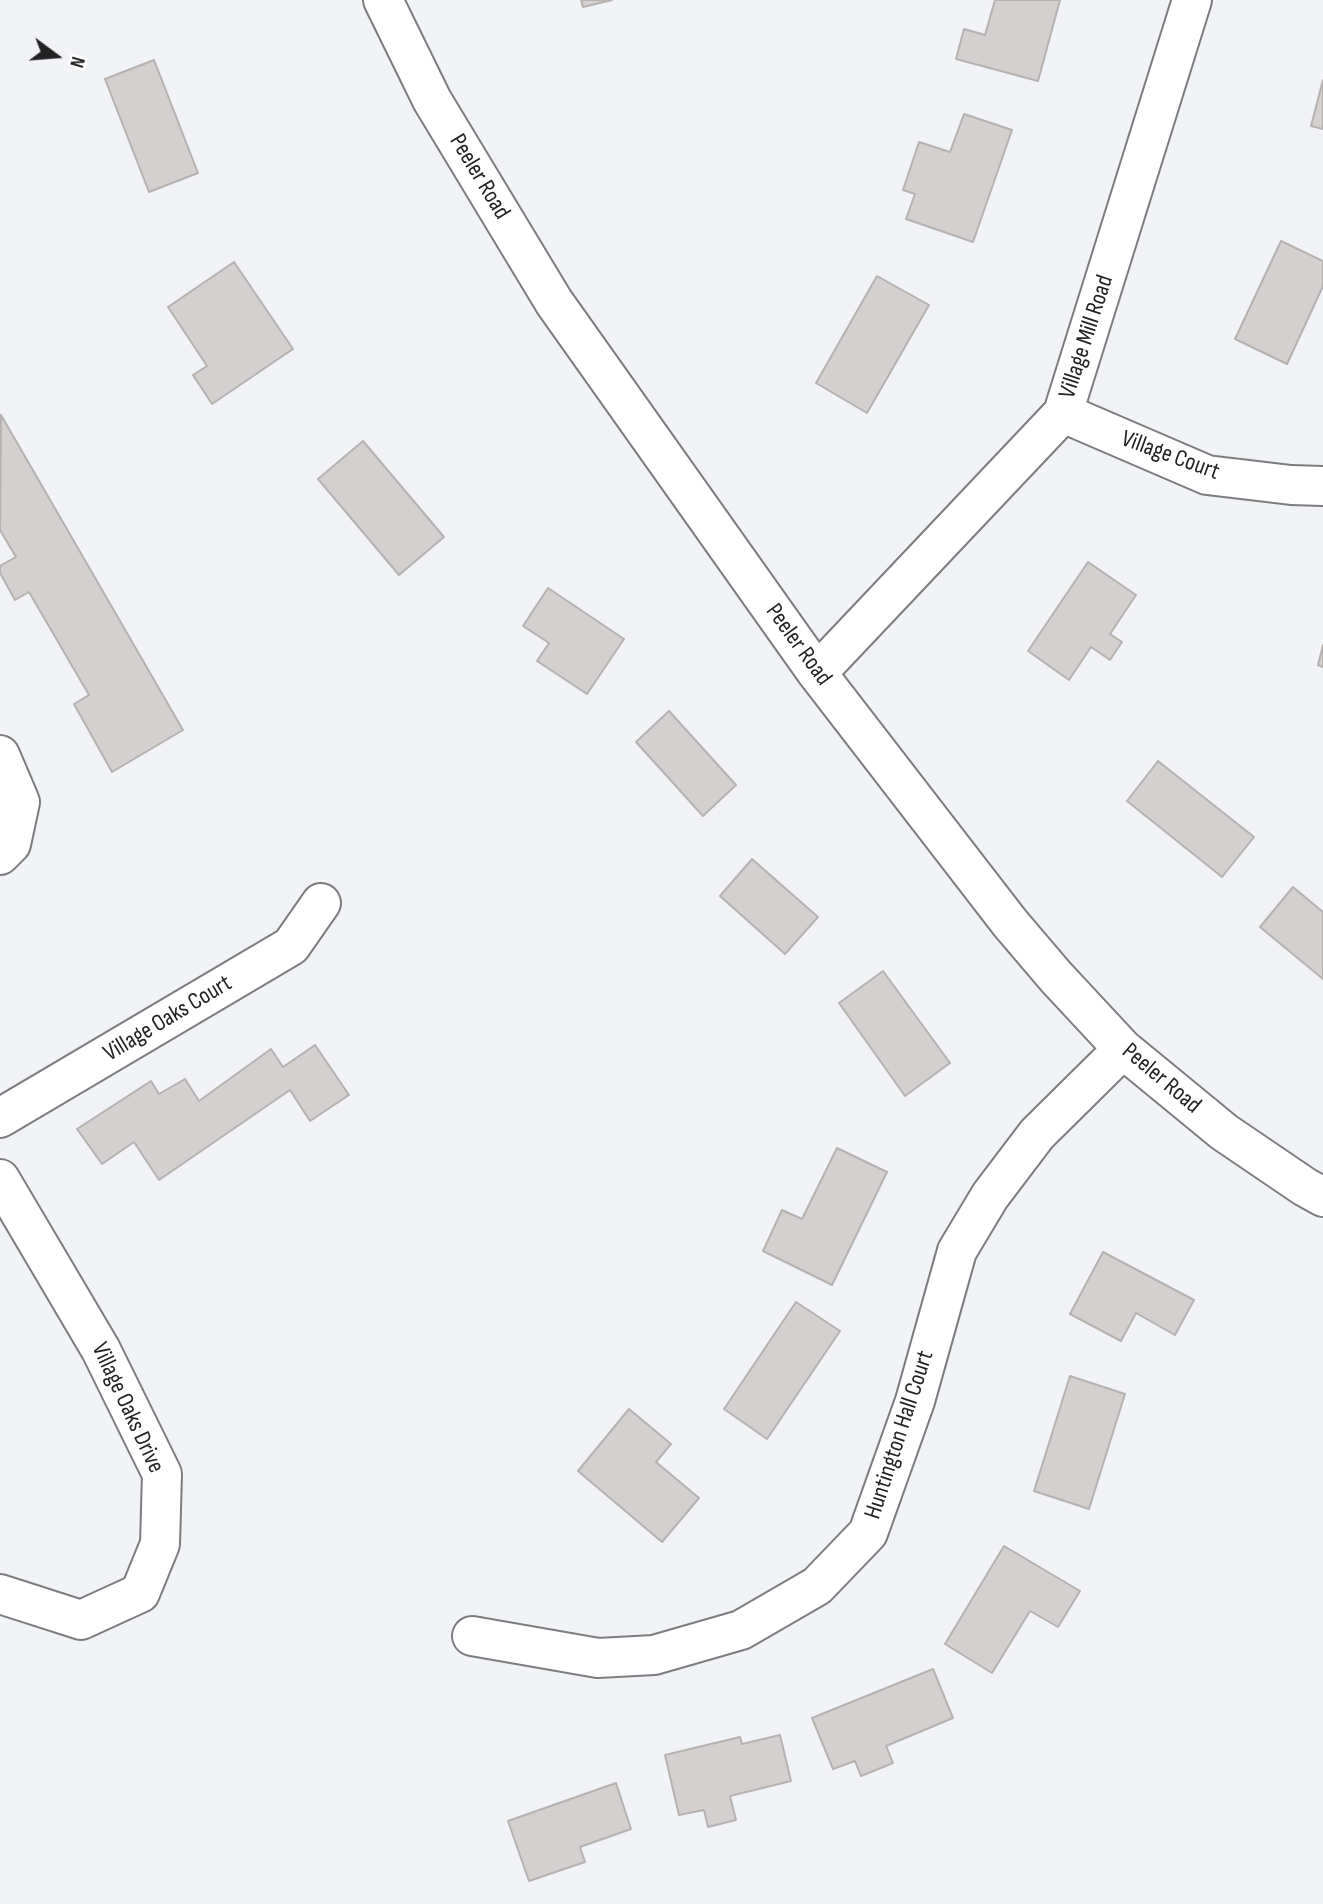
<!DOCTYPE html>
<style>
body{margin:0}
#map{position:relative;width:1323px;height:1904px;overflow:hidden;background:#f2f3f6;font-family:"Sofia Sans Condensed",sans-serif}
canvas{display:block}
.north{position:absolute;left:21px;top:21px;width:70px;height:70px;-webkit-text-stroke:5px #fff;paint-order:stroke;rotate:106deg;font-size:19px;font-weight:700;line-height:28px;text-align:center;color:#232324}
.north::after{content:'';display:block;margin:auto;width:24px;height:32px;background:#232324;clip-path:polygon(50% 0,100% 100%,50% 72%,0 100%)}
</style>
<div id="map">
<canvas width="1323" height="1904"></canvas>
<div class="north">N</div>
</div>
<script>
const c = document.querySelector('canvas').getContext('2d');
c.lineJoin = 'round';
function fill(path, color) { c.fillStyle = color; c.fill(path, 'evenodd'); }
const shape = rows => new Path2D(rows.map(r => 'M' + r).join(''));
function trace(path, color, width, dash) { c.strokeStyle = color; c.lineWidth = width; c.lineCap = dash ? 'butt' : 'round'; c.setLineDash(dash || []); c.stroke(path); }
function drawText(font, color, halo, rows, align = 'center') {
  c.font = font + ' "Sofia Sans Condensed",sans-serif'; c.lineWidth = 5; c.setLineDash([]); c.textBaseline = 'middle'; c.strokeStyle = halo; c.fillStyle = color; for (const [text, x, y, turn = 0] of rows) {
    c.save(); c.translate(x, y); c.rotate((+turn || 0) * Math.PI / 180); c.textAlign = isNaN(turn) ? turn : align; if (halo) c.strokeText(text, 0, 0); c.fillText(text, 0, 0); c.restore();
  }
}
const building = shape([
 [581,0,612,0,583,7,581,0],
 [995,0,1060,0,1038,81,956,59,964,29,985,35,995,0],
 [154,60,198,173,149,192,105,79,154,60],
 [1323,80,1323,129,1311,126,1323,80],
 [964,114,1012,130,973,242,906,219,915,194,903,190,919,142,950,152,964,114],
 [1281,241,1323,261,1323,286,1287,364,1235,339,1281,241],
 [234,262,293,349,212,404,193,375,207,366,168,307,234,262],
 [877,276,929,305,867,413,816,383,877,276],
 [1,415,183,730,112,772,74,704,89,695,29,592,15,600,0,573,0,566,16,557,0,530,1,415],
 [363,441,444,537,399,575,318,479,363,441],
 [1088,562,1136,595,1110,634,1122,642,1110,660,1091,647,1069,680,1028,651,1088,562],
 [548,588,624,639,587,694,537,661,549,643,523,626,548,588],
 [1323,645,1323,667,1318,665,1323,645],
 [669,711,736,785,703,816,636,742,669,711],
 [1158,761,1254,837,1222,877,1127,801,1158,761],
 [752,859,818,917,785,954,720,896,752,859],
 [1293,887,1323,912,1323,979,1260,927,1293,887],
 [883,971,950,1063,905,1096,839,1003,883,971],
 [315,1045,349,1095,310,1121,290,1090,159,1180,134,1142,102,1164,77,1129,151,1081,159,1094,185,1079,199,1101,271,1049,283,1067,315,1045],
 [837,1148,887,1172,832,1285,763,1251,782,1210,802,1219,837,1148],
 [1103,1252,1194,1300,1175,1335,1136,1313,1121,1341,1070,1314,1103,1252],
 [796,1302,840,1331,767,1439,724,1409,796,1302],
 [1070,1376,1125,1394,1089,1509,1034,1491,1070,1376],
 [629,1409,671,1444,656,1462,699,1498,662,1542,578,1471,629,1409],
 [1004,1546,1080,1591,1058,1627,1030,1611,992,1673,945,1644,1004,1546],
 [933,1669,953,1718,886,1746,893,1763,861,1776,855,1761,833,1769,812,1718,933,1669],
 [780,1735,791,1781,730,1796,736,1820,708,1827,704,1810,679,1815,665,1755,740,1737,742,1744,780,1735],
 [616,1783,631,1829,580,1847,585,1862,529,1881,508,1821,616,1783]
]);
const minor = shape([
 [383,0,432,100,554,302,817,673,1010,923,1056,977,1123,1049,1224,1132,1305,1187,1323,1197],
 [1063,413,1207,475,1291,485,1323,486],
 [817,673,1063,413,1192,0],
 [0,755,20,802,11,844,0,855],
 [0,1118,291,946,321,903],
 [0,1179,101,1350,162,1474,160,1544,140,1593,81,1620,0,1594],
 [472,1636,598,1658,654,1655,741,1630,817,1586,868,1533,915,1401,957,1251,990,1196,1037,1134,1123,1049]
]);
const streetNames = [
 ["Peeler Road",479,177,59],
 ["Village Mill Road",1087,337,-72],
 ["Village Court",1170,456,20],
 ["Peeler Road",798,645,54],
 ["Village Oaks Court",168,1019,-31],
 ["Peeler Road",1161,1079,40],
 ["Village Oaks Drive",127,1408,65],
 ["Huntington Hall Court",900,1435,-72]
];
fill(building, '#d3d0cf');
trace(building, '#b5b2b1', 2);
trace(minor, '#7b7d7f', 42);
trace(minor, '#fff', 38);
drawText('24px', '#232324', '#fff', streetNames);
</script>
